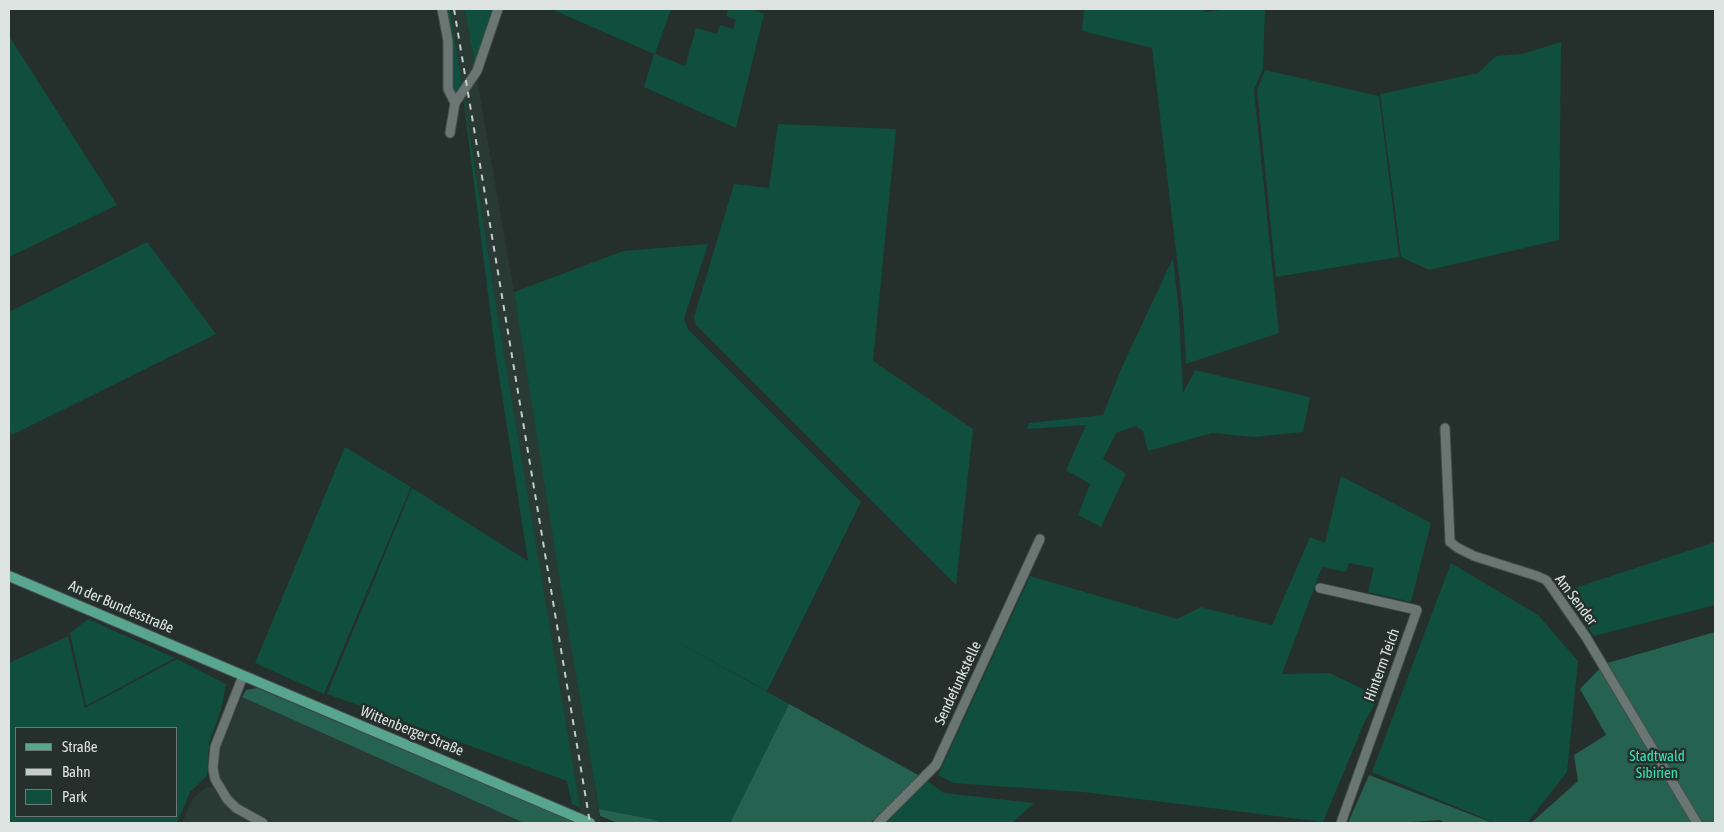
<!DOCTYPE html>
<meta charset="utf-8">
<style>
body{margin:0}
#map{position:relative;width:1724px;height:832px;overflow:hidden;background:#252f2b;font-family:"Asap Condensed",sans-serif}
canvas{display:block}
.frame{position:absolute;inset:0;border:10px solid #dce3e0;pointer-events:none}
.legend{position:absolute;left:15px;top:727px;width:162px;height:90px;box-sizing:border-box;background:#252f2b;border:1px solid #6e7773;margin:0;padding:6px 9px;list-style:none;font-size:15px;color:#dce3e0}
.legend li{display:flex;align-items:center;gap:10px;height:25px}
.legend b{width:25px;border:1px solid #6e7773}
</style>
<div id="map">
<canvas width="1724" height="832"></canvas>
<div class="frame"></div>
<ul class="legend">
<li><b style="height:6px;background:#59a68f"></b>Straße</li>
<li><b style="height:6px;background:#c5cdca"></b>Bahn</li>
<li><b style="height:14px;background:#104e3d"></b>Park</li>
</ul>
</div>
<script>
const c = document.querySelector('canvas').getContext('2d');
c.lineJoin = 'round';
function fill(path, color) { c.fillStyle = color; c.fill(path, 'evenodd'); }
const shape = rows => new Path2D(rows.map(r => 'M' + r).join(''));
function trace(path, color, width, dash) { c.strokeStyle = color; c.lineWidth = width; c.lineCap = dash ? 'butt' : 'round'; c.setLineDash(dash || []); c.stroke(path); }
function drawText(font, color, halo, rows, align = 'center') {
  c.font = font + ' "Asap Condensed",sans-serif'; c.lineWidth = 5; c.setLineDash([]); c.textBaseline = 'middle'; c.strokeStyle = halo; c.fillStyle = color; for (const [text, x, y, turn = 0] of rows) {
    c.save(); c.translate(x, y); c.rotate((+turn || 0) * Math.PI / 180); c.textAlign = isNaN(turn) ? turn : align; if (halo) c.strokeText(text, 0, 0); c.fillText(text, 0, 0); c.restore();
  }
}
const built = shape([
 [450,9,465,9,514,292,601,823,582,823,496,305],
 [242,697,524,823,182,823,193,798,207,787,211,787,220,777,218,758,219,749]
]);
const green = shape([
 [444,9,450,9,462,85,455,95,452,94],
 [465,9,492,9,475,67],
 [551,9,671,9,655,54,685,66,696,28,717,34,720,25,733,29,736,20,726,16,728,9,751,9,764,14,736,128,644,87,654,54],
 [1084,9,1204,9,1205,12,1227,9,1265,9,1263,69,1254,90,1279,333,1186,364,1183,311,1152,48,1082,31],
 [9,36,117,205,9,257],
 [1561,42,1559,240,1429,270,1401,257,1380,94,1478,73,1496,56,1522,54],
 [1265,70,1379,96,1399,257,1276,277,1257,90],
 [463,97,464,97,496,305,580,808,572,804,567,781,327,694,412,488,528,561,496,357],
 [778,124,896,129,873,361,973,429,956,585,696,325,694,317,734,184,769,188],
 [147,242,216,334,12,435,9,430,9,312],
 [708,244,684,319,688,329,861,502,767,691,665,635,789,704,730,823,662,823,651,819,599,809,559,575,514,292,623,251],
 [1173,258,1179,312,1183,393,1195,370,1310,397,1303,432,1254,437,1212,433,1148,451,1143,431,1136,426,1116,433,1103,459,1126,474,1101,527,1078,515,1090,484,1066,470,1086,425,1027,429,1029,423,1103,415,1121,369],
 [345,447,411,487,324,694,255,663],
 [1341,476,1431,523,1411,602,1368,592,1374,568,1349,563,1346,572,1322,567,1282,674,1330,673,1379,697,1365,721,1323,822,1083,792,953,783,938,775,1030,576,1177,619,1201,607,1272,625,1310,537,1325,543],
 [1715,542,1715,605,1594,636,1562,592],
 [1451,563,1538,615,1578,661,1567,772,1527,823,1495,823,1372,772],
 [88,619,175,658,86,706,70,633],
 [68,636,85,708,177,659,226,684,221,710,209,743,207,776,190,792,177,823,9,823,9,663],
 [16,728,176,728,176,816,16,816],
 [926,780,944,793,1034,803,1012,823,885,823]
]);
const forest = shape([
 [1715,632,1715,823,1531,823,1578,781,1574,755,1606,735,1580,689,1604,664],
 [257,688,576,823,524,823,242,697,246,690],
 [789,704,920,776,870,823,730,823],
 [1369,775,1493,823,1445,823,1440,820,1411,822,1410,823,1348,823],
 [599,809,651,819,662,823,618,823,600,816]
]);
const minor = shape([
 [442,9,448,41,448,89,455,103],
 [450,133,455,103,477,71,498,9],
 [1445,428,1450,542,1458,548,1474,556,1537,576,1546,580,1550,585,1586,637,1697,823],
 [1320,588,1417,610,1341,823],
 [243,676,215,747,213,768,215,779,227,799,236,808,263,823],
 [878,823,936,765,1040,539]
]);
const major = shape([
 [9,576,590,823]
]);
const rail = shape([
 [454,9,590,823]
]);
const streetNames = [
 ["Am Sender",1576,600,53],
 ["An der Bundesstraße",121,607,23],
 ["Hinterm Teich",1382,665,-70],
 ["Sendefunkstelle",958,683,-65],
 ["Wittenberger Straße",412,731,22]
];
const parkNames = [
 ["Stadtwald",1657,756],
 ["Sibirien",1657,773]
];
fill(built, '#283a33');
fill(green, '#104e3d');
fill(forest, '#256350');
trace(minor, '#444c49', 11);
trace(major, '#444c49', 12);
trace(minor, '#6a7672', 9);
trace(major, '#59a68f', 10);
trace(rail, '#c5cdca', 2, [6, 6]);
drawText('15px', '#dce3e0', '#252f2b', streetNames);
drawText('15px', '#37e1b3', '#252f2b', parkNames);
</script>
